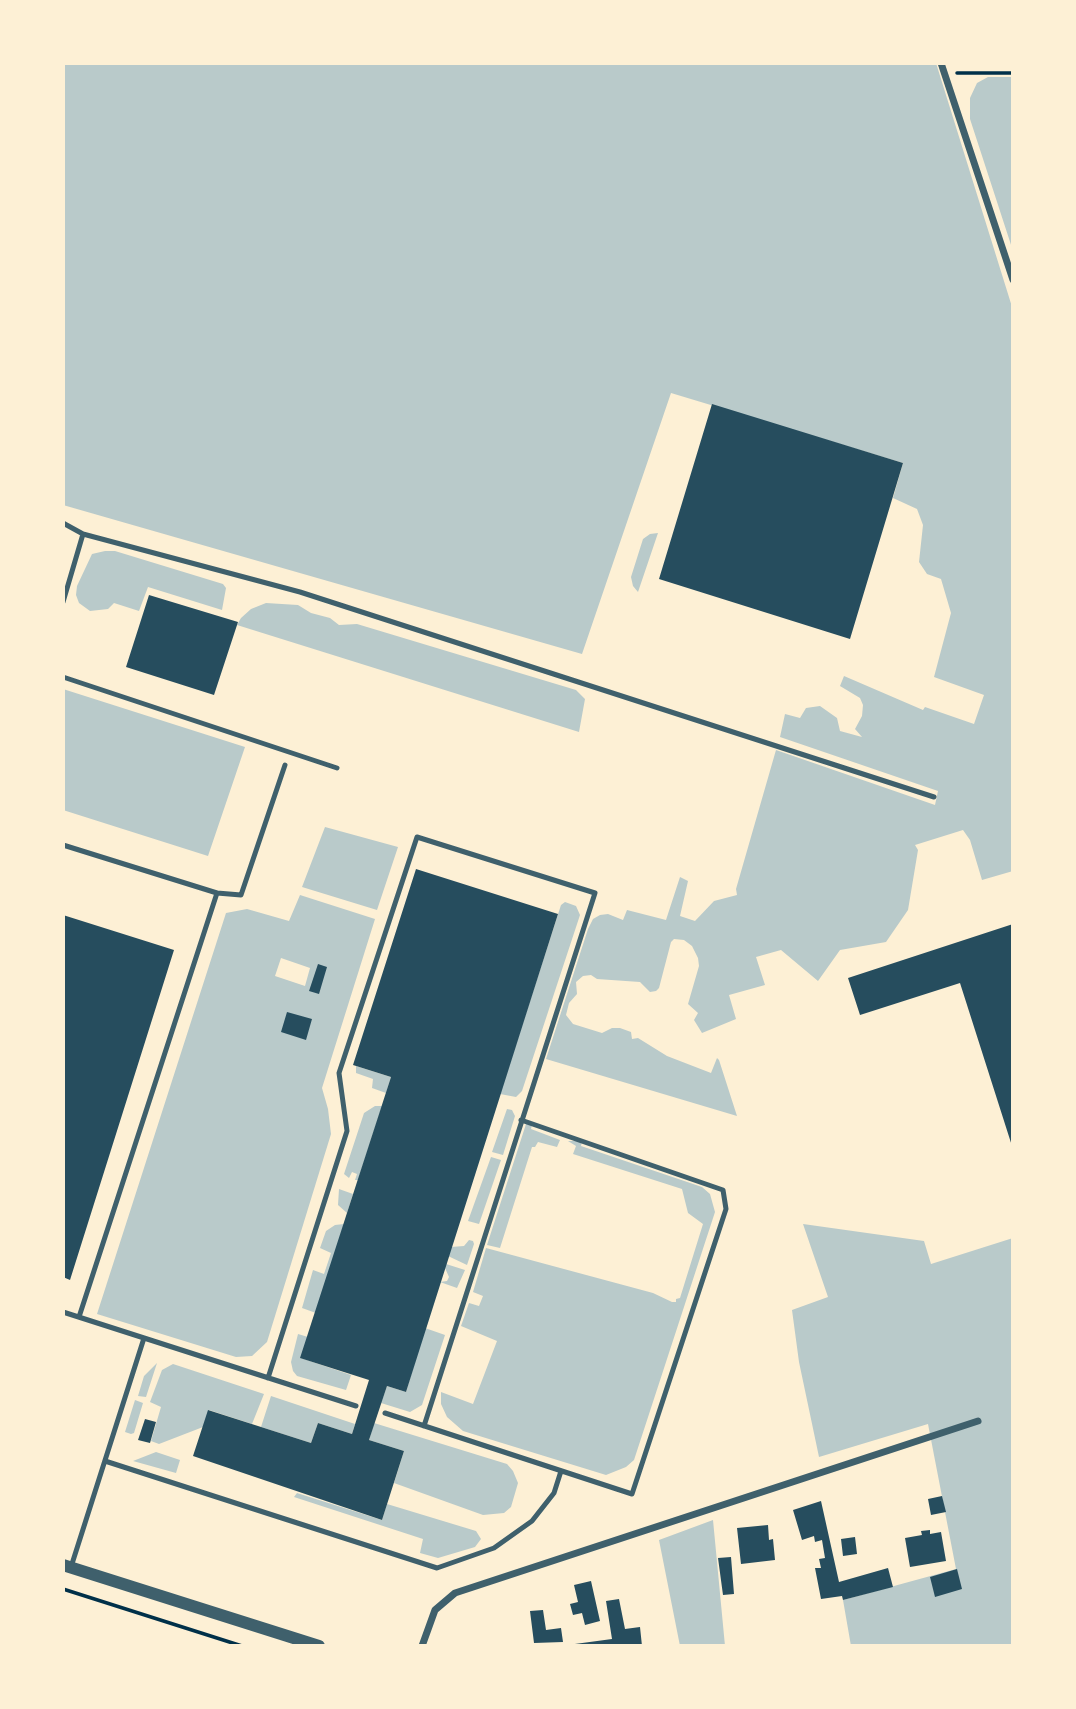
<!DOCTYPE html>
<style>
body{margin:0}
#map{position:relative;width:1076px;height:1709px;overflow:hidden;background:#fdf0d5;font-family:"Alegreya Sans",sans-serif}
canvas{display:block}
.frame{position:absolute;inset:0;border:65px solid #fdf0d5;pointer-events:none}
</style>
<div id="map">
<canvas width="1076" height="1709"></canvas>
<div class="frame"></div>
</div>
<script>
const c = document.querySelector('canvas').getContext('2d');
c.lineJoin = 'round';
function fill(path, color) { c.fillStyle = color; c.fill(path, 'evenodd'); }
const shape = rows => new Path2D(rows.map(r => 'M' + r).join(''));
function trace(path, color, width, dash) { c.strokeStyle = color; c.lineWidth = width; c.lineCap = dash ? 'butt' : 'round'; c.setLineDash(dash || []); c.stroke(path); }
const green = shape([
 [63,63,936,63,1013,310,1013,871,982,880,970,840,963,830,915,845,918,850,908,910,886,942,840,950,818,981,781,950,756,957,765,985,729,995,736,1019,702,1033,694,1020,698,1013,688,1004,699,966,698,958,692,946,684,940,674,939,671,942,659,988,656,991,650,992,640,982,597,979,591,975,583,976,576,982,577,994,569,1003,566,1015,573,1024,602,1033,612,1028,620,1028,631,1032,632,1039,638,1038,667,1056,711,1073,717,1058,719,1060,737,1116,546,1059,588,929,593,919,600,915,608,914,623,920,627,910,666,920,680,877,688,881,680,916,695,921,714,901,737,895,736,889,776,750,935,805,938,791,780,737,785,714,800,718,806,708,820,706,837,718,840,731,862,737,855,729,862,716,863,705,860,698,840,686,844,676,923,710,925,707,974,724,984,695,934,677,951,613,941,579,927,574,919,562,923,525,917,509,893,498,903,463,671,393,582,654,63,505],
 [988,77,1013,77,1013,251,970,119,970,98,977,83],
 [658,533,638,592,633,586,631,577,643,539,650,534],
 [105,551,115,551,223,584,226,588,222,610,148,587,139,611,114,603,108,609,90,611,79,603,76,595,77,586,92,554],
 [266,603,298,605,311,613,330,618,339,625,357,624,576,690,585,699,579,732,237,625,241,618,251,609],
 [63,689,245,747,208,856,63,810],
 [325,827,398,847,377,910,302,887],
 [300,895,375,919,322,1088,328,1109,331,1134,267,1342,252,1356,236,1357,97,1314,226,913,247,909,289,921],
 [281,958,310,968,305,986,275,976],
 [565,902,576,906,580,915,522,1091,516,1097,500,1094,561,905],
 [356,1066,391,1077,386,1093,372,1088,373,1079,356,1073],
 [375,1106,382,1106,358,1180,355,1180,357,1174,352,1172,349,1178,344,1174,364,1113],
 [507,1109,512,1110,515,1116,503,1155,492,1152],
 [526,1124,532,1125,531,1129,560,1140,557,1147,538,1142,535,1147,532,1147,500,1248,487,1245],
 [568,1141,582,1141,581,1146,702,1187,710,1194,715,1212,634,1460,626,1467,606,1475,463,1431,447,1417,441,1404,441,1392,473,1404,497,1341,461,1326,469,1303,479,1306,483,1296,473,1292,486,1248,653,1293,672,1302,676,1302,676,1299,680,1298,703,1224,688,1213,682,1189,573,1154,576,1146],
 [491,1157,501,1160,479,1224,468,1221],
 [339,1189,353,1194,347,1213,338,1205],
 [344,1224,316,1313,302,1308,313,1270,324,1274,331,1253,320,1248,326,1231,335,1225],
 [803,1224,924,1241,931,1264,1013,1238,1013,1646,851,1646,843,1600,956,1569,928,1424,819,1457,799,1362,792,1310,828,1297],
 [469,1240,473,1241,474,1244,467,1265,448,1256,451,1247,464,1246],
 [446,1264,465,1270,457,1288,440,1282,447,1281,449,1277,445,1268],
 [425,1328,445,1335,422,1405,410,1412,381,1403,387,1386,406,1392],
 [298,1334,308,1337,301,1358,351,1375,346,1390,297,1376,293,1371,291,1362],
 [157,1363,146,1397,138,1396,144,1376],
 [173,1364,264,1394,252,1424,209,1410,203,1427,159,1444,151,1441,161,1407,150,1402,162,1370],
 [271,1396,355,1424,352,1434,318,1423,311,1443,261,1427],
 [135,1400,143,1403,134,1433,131,1434,125,1432],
 [374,1423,507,1464,513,1471,518,1483,511,1507,504,1513,483,1515,394,1483,404,1451,369,1440],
 [156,1452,180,1460,176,1473,133,1461],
 [297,1493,382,1520,387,1504,476,1531,481,1539,475,1547,438,1558,420,1553,423,1539,294,1497],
 [713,1520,725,1646,680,1646,659,1540]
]);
const building = shape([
 [712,404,903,463,850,639,659,579],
 [149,595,238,622,214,695,126,667],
 [416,869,558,914,406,1392,387,1386,369,1440,404,1451,382,1520,193,1456,208,1410,311,1443,318,1423,352,1434,369,1380,300,1358,391,1077,353,1065],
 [63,915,174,950,70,1280,63,1277],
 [1013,924,1013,1146,1012,1146,960,983,860,1015,848,978],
 [318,964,327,967,319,994,309,991],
 [287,1012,312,1019,306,1040,281,1032],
 [145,1419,156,1422,150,1443,138,1440],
 [942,1496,946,1512,931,1515,928,1499],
 [821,1501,839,1582,888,1568,893,1587,843,1600,842,1596,821,1599,815,1568,821,1568,819,1559,825,1558,822,1540,815,1542,814,1536,802,1540,793,1510],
 [768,1525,769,1540,773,1539,775,1560,741,1564,737,1528],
 [930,1530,930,1534,941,1532,946,1561,910,1567,905,1538,922,1535,921,1531],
 [855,1537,857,1554,843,1556,841,1539],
 [731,1557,734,1594,723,1595,718,1558],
 [957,1569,962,1589,935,1597,930,1577],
 [591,1581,600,1621,585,1625,582,1613,573,1615,570,1604,578,1602,574,1585],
 [619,1599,625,1629,640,1627,642,1646,560,1646,612,1639,606,1601],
 [543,1610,546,1630,561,1628,563,1642,534,1643,530,1611]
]);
const path = shape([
 [957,73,1013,73],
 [63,1589,242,1646]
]);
const service = shape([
 [63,523,83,534],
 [63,602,83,534,300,592,934,797],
 [63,677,337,768],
 [63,845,217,893,79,1317],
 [217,893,241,895,285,765],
 [63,1312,356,1406],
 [268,1378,347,1131,339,1073,417,837,595,893,424,1426],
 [385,1413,632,1494,726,1209,723,1190,521,1120],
 [105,1461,437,1568,494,1548,532,1521,554,1493,561,1471],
 [71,1567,144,1338]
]);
const minor = shape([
 [941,63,1013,280],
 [422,1646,435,1610,455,1593,978,1421]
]);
const tertiary = shape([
 [63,1565,319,1646]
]);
fill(green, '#b9caca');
fill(building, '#264d5e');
trace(path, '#003049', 3.5);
trace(service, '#3f606c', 5);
trace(minor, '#3f606c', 7);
trace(tertiary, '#3f606c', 12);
</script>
